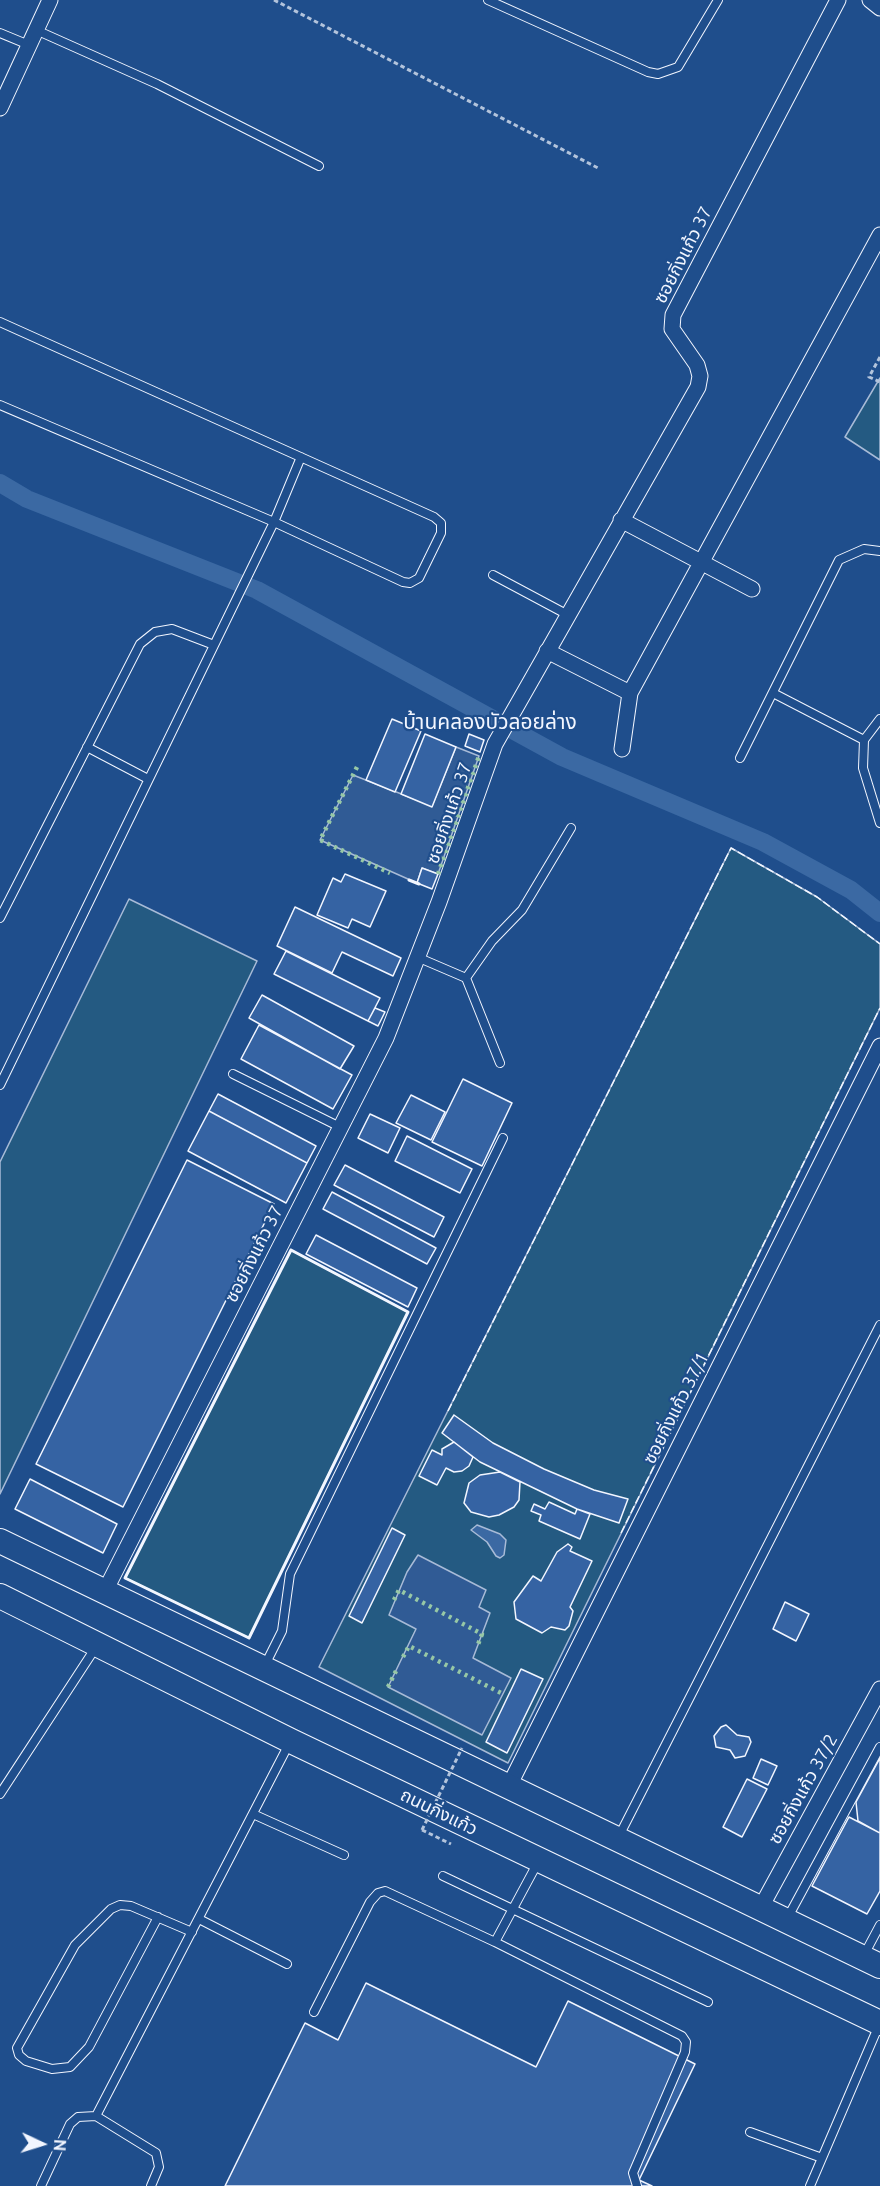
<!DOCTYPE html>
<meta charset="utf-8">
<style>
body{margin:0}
#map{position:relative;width:880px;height:2186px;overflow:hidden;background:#1f4e8c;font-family:Ubuntu,sans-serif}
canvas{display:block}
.north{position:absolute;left:12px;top:2114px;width:60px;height:60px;-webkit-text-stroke:4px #1f4e8c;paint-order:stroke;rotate:94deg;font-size:16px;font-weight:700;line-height:24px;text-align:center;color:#f2f6ff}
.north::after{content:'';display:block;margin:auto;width:21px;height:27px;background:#f2f6ff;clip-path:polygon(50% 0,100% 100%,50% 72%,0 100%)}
</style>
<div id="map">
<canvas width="880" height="2186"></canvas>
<div class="north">N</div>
</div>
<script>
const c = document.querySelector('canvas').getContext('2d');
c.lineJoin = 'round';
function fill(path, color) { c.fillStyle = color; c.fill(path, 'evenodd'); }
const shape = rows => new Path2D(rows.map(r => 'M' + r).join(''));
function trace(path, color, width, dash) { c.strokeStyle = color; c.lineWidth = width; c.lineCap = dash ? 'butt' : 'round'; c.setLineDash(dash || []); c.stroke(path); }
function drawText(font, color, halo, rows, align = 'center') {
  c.font = font + ' Ubuntu,"Noto Sans Thai",sans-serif'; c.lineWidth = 4.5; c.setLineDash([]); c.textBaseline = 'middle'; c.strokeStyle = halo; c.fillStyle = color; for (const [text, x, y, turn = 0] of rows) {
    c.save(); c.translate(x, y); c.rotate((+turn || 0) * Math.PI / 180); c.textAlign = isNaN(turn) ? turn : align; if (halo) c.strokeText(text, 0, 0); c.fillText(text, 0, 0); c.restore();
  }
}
const green = shape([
 [880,378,880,460,845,437,880,378],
 [731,848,817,897,880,944,880,1008,508,1763,319,1667,731,848],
 [129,899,257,961,0,1494,0,1162,129,899],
 [291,1250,408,1312,249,1638,125,1578,291,1250]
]);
const parking = shape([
 [456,747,479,756,438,874,422,868,417,883,320,840,353,775,432,806,456,747],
 [418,1555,486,1590,479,1607,490,1613,473,1658,511,1678,482,1735,388,1687,416,1629,389,1615,407,1572,418,1555]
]);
const water = shape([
 [477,1525,500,1534,506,1540,504,1555,500,1558,496,1556,487,1542,471,1530,477,1525]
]);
const canal = shape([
 [0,483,27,499,257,590,562,757,763,842,851,890,880,913]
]);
const building = shape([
 [392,719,421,731,395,792,366,780,392,719],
 [425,734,456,747,432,807,401,794,425,734],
 [469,734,484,740,480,752,465,746,469,734],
 [422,868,438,874,432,889,417,883,422,868],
 [345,874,386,891,370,927,352,919,348,928,317,915,333,878,341,882,345,874],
 [295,907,401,958,393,976,342,952,332,973,277,946,295,907],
 [286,951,380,998,368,1021,274,974,286,951],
 [262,995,354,1046,340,1069,249,1018,262,995],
 [375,1008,385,1012,378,1026,368,1021,375,1008],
 [259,1025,352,1075,333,1109,241,1059,259,1025],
 [463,1079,512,1103,482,1166,432,1142,463,1079],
 [218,1094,316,1146,307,1163,209,1111,218,1094],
 [411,1095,445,1112,431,1140,396,1123,411,1095],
 [209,1111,307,1163,286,1203,188,1151,209,1111],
 [370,1114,400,1128,388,1153,358,1138,370,1114],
 [407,1136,472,1169,460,1193,395,1161,407,1136],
 [187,1160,274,1204,123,1507,36,1464,187,1160],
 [345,1165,444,1217,434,1237,334,1185,345,1165],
 [332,1192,436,1248,427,1264,323,1209,332,1192],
 [316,1235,417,1288,408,1307,306,1254,316,1235],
 [454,1415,493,1443,544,1469,594,1490,628,1499,619,1523,577,1509,480,1462,442,1433,454,1415],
 [454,1442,473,1457,469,1466,462,1471,454,1472,446,1468,437,1485,419,1476,432,1450,442,1455,442,1449,454,1442],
 [500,1472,520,1482,519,1500,514,1507,499,1515,489,1517,471,1512,464,1503,469,1483,480,1475,500,1472],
 [30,1479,117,1524,103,1553,15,1509,30,1479],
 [549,1502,575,1514,577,1509,590,1514,580,1539,539,1521,541,1515,531,1511,534,1504,545,1509,549,1502],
 [392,1528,405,1535,362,1623,349,1616,392,1528],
 [568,1544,572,1547,570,1551,592,1561,570,1607,573,1611,569,1626,565,1630,551,1627,542,1633,516,1619,514,1602,533,1576,541,1581,557,1552,568,1544],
 [785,1602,809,1614,796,1641,773,1629,785,1602],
 [521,1669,543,1679,507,1753,486,1742,521,1669],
 [726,1725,737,1735,749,1737,751,1742,745,1756,735,1758,730,1750,716,1747,714,1736,721,1727,726,1725],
 [880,1758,880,1833,858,1821,856,1802,880,1758],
 [761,1759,777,1766,768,1785,753,1778,761,1759],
 [747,1779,767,1789,742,1837,723,1827,747,1779],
 [849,1817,880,1833,880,1891,867,1914,812,1886,849,1817],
 [366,1983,536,2067,568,2001,695,2064,639,2180,652,2186,225,2186,305,2023,338,2040,366,1983]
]);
const path = shape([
 [274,0,598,168],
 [880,357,869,377,880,382],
 [422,1830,451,1844]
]);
const service = shape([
 [488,0,648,72,658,74,678,67,718,0],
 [36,30,157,84,319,166],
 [0,33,29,45],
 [0,322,434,517,441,523,441,533,419,578,410,583,403,582,274,522,0,405],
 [493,575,568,615],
 [773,693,864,740],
 [880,719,864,740,863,768,880,823],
 [87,747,148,779],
 [740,758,839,560,864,549,880,551],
 [0,918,140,644,155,632,172,629,214,645],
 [417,957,466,978,500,1063],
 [466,978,492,941,522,910,571,828],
 [233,1074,340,1127],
 [0,1085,274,522,301,457],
 [265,1665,282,1631,290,1574,503,1138],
 [0,1794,96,1647],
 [253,1814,344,1855],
 [619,1836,880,1325],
 [443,1876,708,2002],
 [158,1917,89,2047,70,2067,52,2069,26,2061,19,2055,17,2048,75,1945,111,1909,120,1905,131,1906,192,1932],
 [788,1917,880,1747],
 [199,1919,287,1964],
 [495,1942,537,1864],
 [864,1955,880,1925],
 [314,2012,370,1902,378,1893,385,1891,495,1942,682,2036,686,2042,685,2052,633,2173,637,2186],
 [96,2116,156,2153,159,2167,151,2186],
 [750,2132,822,2158],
 [41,2186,70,2124,78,2117,96,2116,290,1742],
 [810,2186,879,2025]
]);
const minor = shape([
 [870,0,880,8],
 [0,108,50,0],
 [621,520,752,589],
 [547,651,630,693],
 [622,749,630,693,880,235],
 [104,1593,386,1038,439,902,495,744,698,387,700,376,697,365,672,329,673,315,838,0],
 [508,1788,880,1046],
 [760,1909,880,1689]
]);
const primary = shape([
 [0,1541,880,1966],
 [0,1596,291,1741,880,2023]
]);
const pathBridge = shape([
 [422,1830,462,1748]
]);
const hedge = shape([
 [357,767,320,840,390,873],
 [438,874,479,756],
 [394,1600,399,1590,482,1634,477,1647],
 [403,1657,409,1646,503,1694],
 [388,1687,396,1671]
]);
const fence = shape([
 [448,1411,731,848,817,897,880,944],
 [621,1533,880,1008]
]);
const wall = shape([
 [409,880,419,884],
 [291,1250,408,1312,249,1638,125,1578,291,1250]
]);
const streetNames = [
 ["ซอยกิ่งแก้ว 37",683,255,-63],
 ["ซอยกิ่งแก้ว 37",449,813,-71],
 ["ซอยกิ่งแก้ว 37",254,1254,-63],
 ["ซอยกิ่งแก้ว 37/1",676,1408,-63],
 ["ซอยกิ่งแก้ว 37/2",803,1789,-61],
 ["ถนนกิ่งแก้ว",439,1812,26]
];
const quarterNames = [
 ["บ้านคลองบัวลอยล่าง",490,722]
];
fill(green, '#245a82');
trace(green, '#a8bbd7', 1.5);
fill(parking, '#305b95');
trace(parking, '#a8bbd7', 1.5);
fill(water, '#3b69a3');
trace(water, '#a8bbd7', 1.5);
trace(canal, '#3b69a3', 18);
fill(building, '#3563a3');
trace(building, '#f2f6ff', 1.5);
trace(service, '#f2f6ff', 10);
trace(minor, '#f2f6ff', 17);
trace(primary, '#f2f6ff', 26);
trace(path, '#b3c4dc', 3, [4.5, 3]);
trace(service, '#1f4e8c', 8);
trace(minor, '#1f4e8c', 15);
trace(primary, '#1f4e8c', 24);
trace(pathBridge, '#b3c4dc', 3, [4.5, 3]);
trace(hedge, '#97c8a6', 4.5, [3, 4.5]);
trace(fence, '#f2f6ff', 1.5, [8, 3]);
trace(wall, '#f2f6ff', 3);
drawText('18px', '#f2f6ff', '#1f4e8c', streetNames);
drawText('21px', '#f2f6ff', '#1f4e8c', quarterNames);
</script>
